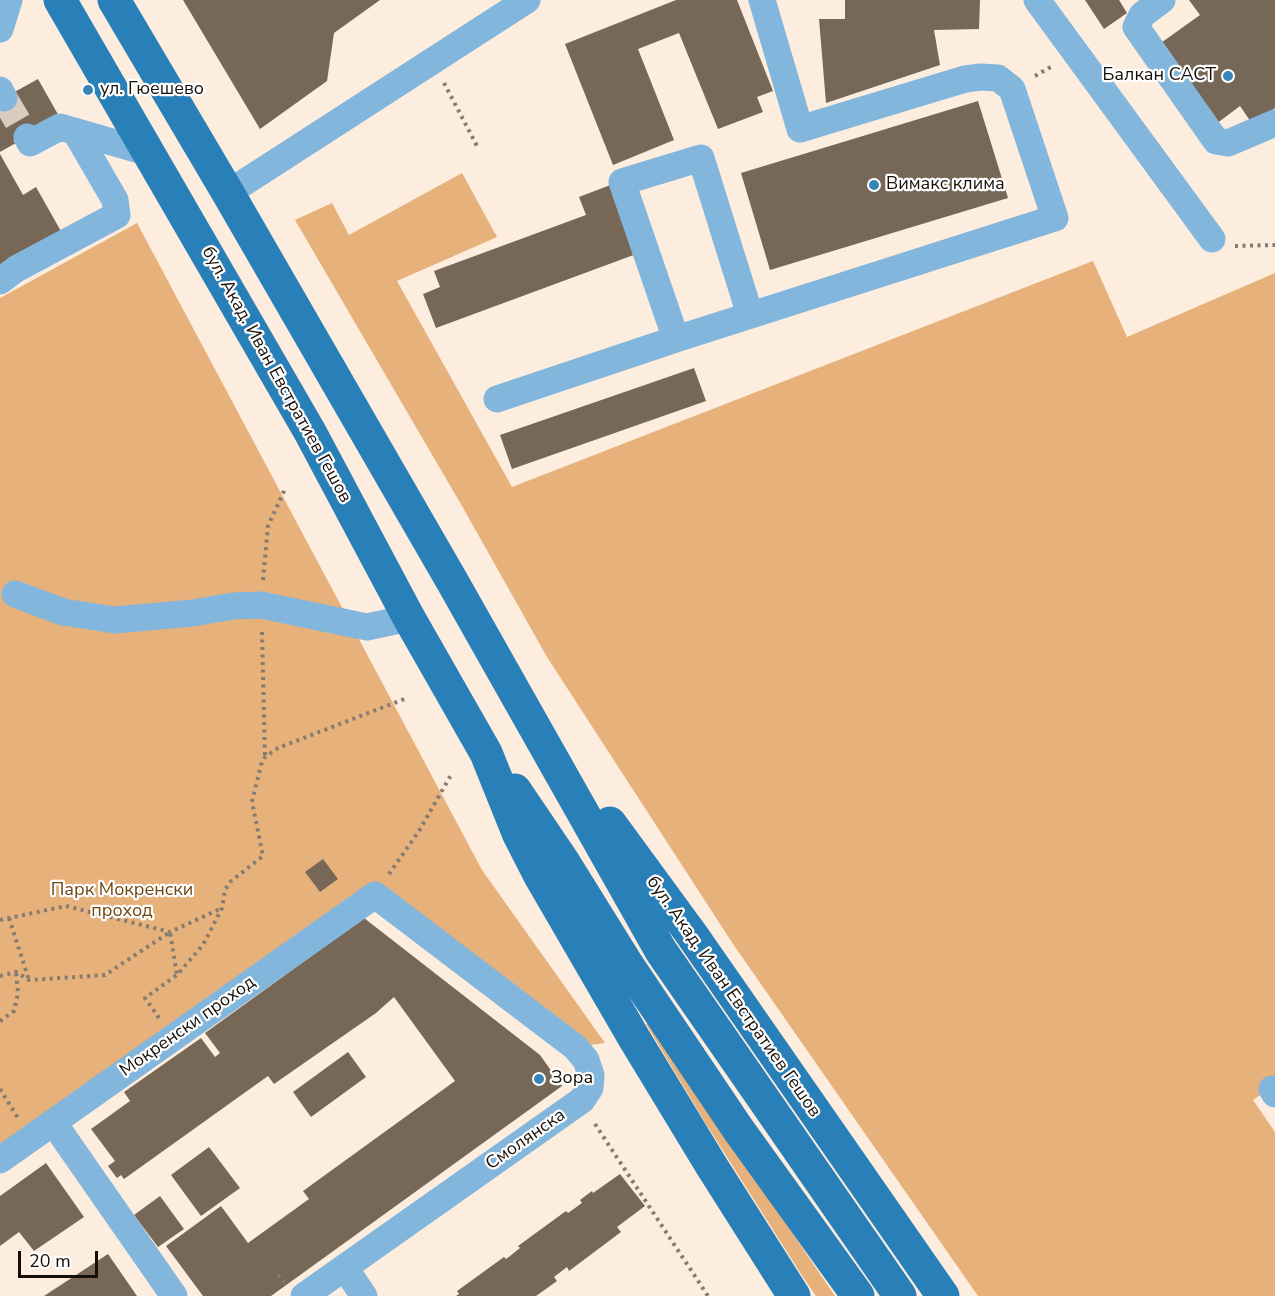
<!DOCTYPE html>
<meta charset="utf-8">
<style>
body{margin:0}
#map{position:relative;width:1275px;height:1296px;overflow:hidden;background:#fdedde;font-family:"Nunito Sans",sans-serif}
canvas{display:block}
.scale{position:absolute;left:18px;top:1251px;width:80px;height:27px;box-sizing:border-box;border:3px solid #150f08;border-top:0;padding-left:8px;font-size:18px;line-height:21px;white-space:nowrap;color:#150f08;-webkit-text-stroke:4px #fff;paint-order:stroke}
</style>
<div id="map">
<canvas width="1275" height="1296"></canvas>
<div class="scale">20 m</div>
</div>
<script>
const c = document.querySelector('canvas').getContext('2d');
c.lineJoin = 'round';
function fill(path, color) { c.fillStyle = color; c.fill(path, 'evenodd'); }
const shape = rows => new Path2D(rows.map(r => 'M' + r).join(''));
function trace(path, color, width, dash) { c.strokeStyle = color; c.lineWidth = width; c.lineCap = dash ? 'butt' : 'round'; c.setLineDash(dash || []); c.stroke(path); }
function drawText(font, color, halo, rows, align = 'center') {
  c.font = font + ' "Nunito Sans",sans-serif'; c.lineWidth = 4.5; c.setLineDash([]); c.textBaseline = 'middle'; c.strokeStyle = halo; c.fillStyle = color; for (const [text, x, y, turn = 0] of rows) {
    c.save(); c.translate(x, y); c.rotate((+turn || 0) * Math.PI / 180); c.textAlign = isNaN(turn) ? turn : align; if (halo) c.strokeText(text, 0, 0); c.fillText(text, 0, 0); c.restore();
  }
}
const green = shape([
 [462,173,497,237,397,281,512,487,1093,261,1127,337,1275,273,1275,1085,1253,1100,1275,1132,1275,1296,978,1296,733,944,547,657,462,506,295,220,332,203,349,235],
 [137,223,482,870,605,1043,575,1047,375,895,0,1160,0,298],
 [646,1024,648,1024,694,1088,835,1296,816,1296,801,1274,706,1124]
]);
const building = shape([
 [183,0,380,0,334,33,327,81,260,129],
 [676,0,737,0,773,91,757,97,763,112,718,129,679,33,638,49,674,140,613,165,565,44],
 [845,0,980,0,979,29,934,30,940,65,826,103,819,19,845,19],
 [1085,0,1119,0,1127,13,1104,29],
 [1189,0,1275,0,1275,108,1253,125,1240,106,1216,124,1158,45,1200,15],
 [38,79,60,118,0,152,0,100],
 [978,101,1008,198,770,270,741,173],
 [0,154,23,195,36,187,62,233,0,268],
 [613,184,639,253,436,328,423,294,440,287,434,271,586,215,579,197],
 [694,368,706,401,512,469,500,435],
 [323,859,338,879,320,892,305,872],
 [364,918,540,1055,562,1086,271,1296,203,1296,166,1246,221,1206,248,1243,309,1199,303,1191,455,1081,394,997,376,1013,274,1084,268,1076,124,1179,121,1175,117,1178,108,1166,115,1161,91,1129,130,1101,124,1092,201,1038,215,1057,220,1053,205,1033],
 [348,1052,366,1077,311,1117,293,1092],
 [209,1147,240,1188,201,1216,171,1175],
 [46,1163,84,1217,34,1251,19,1232,0,1246,0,1196],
 [620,1174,645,1206,617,1227,621,1232,569,1271,567,1267,554,1277,557,1281,536,1296,456,1296,459,1294,457,1291,504,1257,506,1259,510,1256,520,1248,518,1246,566,1211,568,1213,582,1203,580,1200,592,1191,593,1193],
 [160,1196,184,1229,158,1247,134,1215],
 [108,1254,137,1296,44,1296]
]);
const minorTunnel = shape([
 [4,98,27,137]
]);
const path = shape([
 [1035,76,1054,65],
 [444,83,477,146],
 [1235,246,1275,245],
 [263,580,268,526,285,489],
 [262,632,265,757],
 [389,874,419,831,451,775],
 [9,918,29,980],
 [0,920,66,906,170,932,222,908],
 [0,976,16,972,29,980,105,975,170,932,177,975],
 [159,1018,145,998,177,975,203,945,222,908,225,890,230,882,263,856,252,802,261,765,265,757,278,748,407,698],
 [0,1021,14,1011,18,993,16,972],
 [0,1089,18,1118],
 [595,1124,708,1296],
 [278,1275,284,1282]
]);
const minor = shape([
 [1037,0,1212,239],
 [1162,0,1142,15,1136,27,1216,141,1228,143,1275,123],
 [0,29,9,0],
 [0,90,4,98],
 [27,137,30,143,60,127,150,153],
 [228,193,527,0],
 [0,281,16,269,117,215,115,200,75,131],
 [676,339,1055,218,1012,89,998,78,981,77,965,79,800,129,762,0],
 [497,399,676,339,622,182,701,158,750,315],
 [15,594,63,612,115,620,193,613,233,606,261,605,367,627,409,618],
 [1272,1089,1275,1094],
 [53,1122,174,1296],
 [0,1160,375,895,575,1047,586,1060,591,1075,590,1088,582,1100,304,1296],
 [345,1268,364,1296]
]);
const major = shape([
 [60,0,310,432,409,618,486,753,519,835,540,876,634,1038,711,1165,794,1296],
 [114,0,228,193,452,581,661,951,900,1296],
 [515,790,563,861,627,964,738,1129,858,1296],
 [610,823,692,935,943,1296]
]);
const markers = [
 [1228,76,6,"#3984b7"],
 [88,90,6,"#3984b7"],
 [874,185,6,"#3984b7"],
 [539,1079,6,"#3984b7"]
];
const poiNames = [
 ["Балкан САСТ",1216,76,"right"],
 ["ул. Гюешево",100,90],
 ["Вимакс клима",886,185],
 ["Зора",551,1079]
];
const streetNames = [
 ["бул. Акад. Иван Евстратиев Гешов",276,375,61],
 ["бул. Акад. Иван Евстратиев Гешов",733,997,55],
 ["Мокренски проход",188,1027,-35],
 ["Смолянска",526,1140,-35]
];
const parkNames = [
 ["Парк Мокренски",122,891],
 ["проход",122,912]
];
fill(green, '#e6b17a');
fill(building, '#776756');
trace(minorTunnel, '#daccbe', 27, [27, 14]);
trace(path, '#867b70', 4, [3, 4.5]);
trace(minor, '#83b6dd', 27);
trace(major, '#297fb8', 33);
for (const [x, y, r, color] of markers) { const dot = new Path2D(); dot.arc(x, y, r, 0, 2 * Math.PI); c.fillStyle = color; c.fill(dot); trace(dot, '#fff', 2); }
drawText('18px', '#150f08', '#fff', poiNames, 'left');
drawText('18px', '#150f08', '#fff', streetNames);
drawText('18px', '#704611', '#fff', parkNames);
</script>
